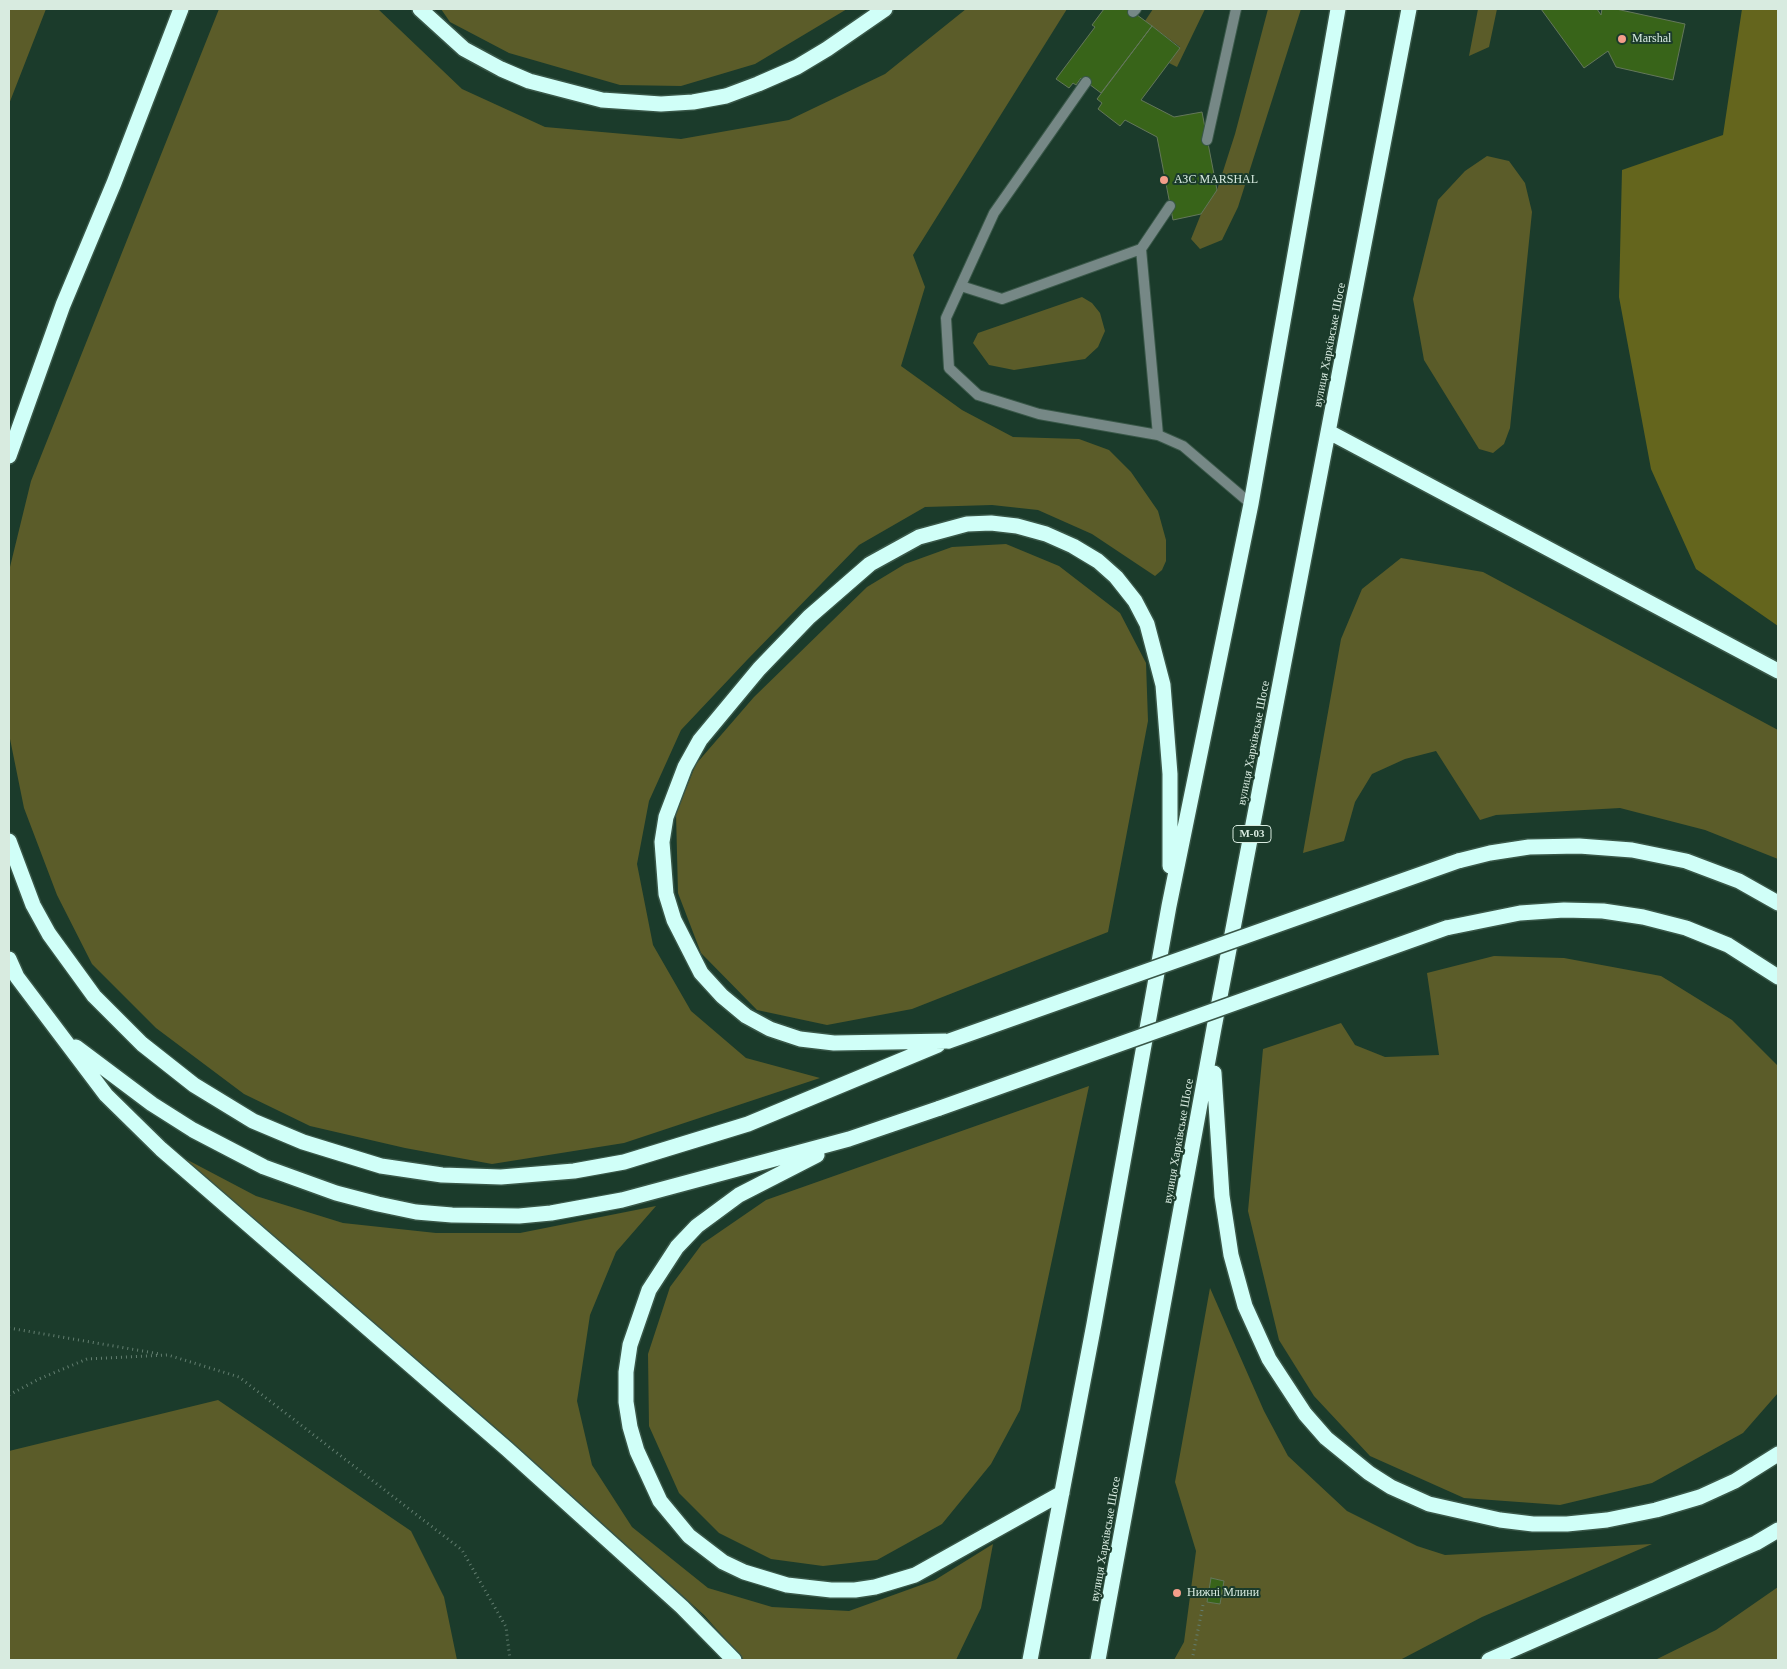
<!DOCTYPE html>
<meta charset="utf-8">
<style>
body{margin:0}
#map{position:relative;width:1787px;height:1669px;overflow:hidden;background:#1b3b2b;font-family:"Times New Roman",serif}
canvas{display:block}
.frame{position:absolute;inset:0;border:10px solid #d8ebe0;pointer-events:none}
</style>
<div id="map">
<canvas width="1787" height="1669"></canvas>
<div class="frame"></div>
</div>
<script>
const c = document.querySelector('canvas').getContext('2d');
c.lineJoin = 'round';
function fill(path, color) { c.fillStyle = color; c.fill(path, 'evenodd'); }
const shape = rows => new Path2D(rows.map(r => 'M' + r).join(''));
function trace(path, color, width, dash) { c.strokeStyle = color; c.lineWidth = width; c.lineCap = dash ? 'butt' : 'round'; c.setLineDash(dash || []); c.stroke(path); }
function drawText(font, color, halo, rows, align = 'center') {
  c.font = font + ' "Times New Roman",serif'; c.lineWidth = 4; c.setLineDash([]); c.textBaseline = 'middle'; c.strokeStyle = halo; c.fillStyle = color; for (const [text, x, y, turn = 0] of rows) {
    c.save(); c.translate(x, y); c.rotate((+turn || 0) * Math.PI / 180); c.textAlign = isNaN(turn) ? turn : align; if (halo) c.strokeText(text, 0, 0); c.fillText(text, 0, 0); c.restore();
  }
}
const green = shape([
 [9,9,46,9,9,104],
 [219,9,378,9,462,89,545,127,681,139,789,120,885,74,966,9,1067,9,913,255,925,287,901,366,962,410,1013,437,1079,439,1109,450,1131,472,1158,511,1166,540,1166,561,1162,570,1155,576,1092,534,1038,510,992,505,925,507,859,545,747,660,681,730,649,801,637,864,653,945,691,1011,746,1058,820,1078,624,1143,492,1164,405,1148,310,1126,244,1094,156,1028,92,964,57,895,24,808,9,734,9,571,31,481],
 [441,9,847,9,755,64,681,86,620,85,509,53,450,22],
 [1153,9,1205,9,1177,67,1169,63,1180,47,1145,21],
 [1268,9,1301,9,1238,207,1222,240,1200,249,1191,239,1201,214,1217,190,1235,134],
 [1478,9,1497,9,1489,47,1469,56],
 [1487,156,1509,161,1525,183,1532,212,1510,428,1504,444,1493,453,1479,449,1424,360,1413,299,1438,200,1465,171],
 [1082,297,1092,303,1100,313,1105,331,1098,347,1085,359,1014,370,989,365,973,343,978,333],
 [1006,544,1059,566,1120,613,1146,663,1148,721,1108,932,912,1009,827,1025,757,1010,701,953,678,893,676,813,696,764,754,697,867,587,905,564,952,547],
 [1401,558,1483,572,1778,730,1778,859,1705,830,1620,808,1496,815,1480,820,1436,751,1405,759,1372,774,1355,802,1344,841,1303,853,1341,639,1362,589],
 [1494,956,1564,958,1661,976,1732,1020,1778,1066,1778,1393,1743,1433,1652,1483,1560,1505,1464,1498,1370,1456,1314,1396,1279,1340,1248,1211,1263,1049,1341,1023,1355,1045,1385,1057,1439,1055,1427,973],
 [1089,1086,1020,1410,991,1464,942,1524,877,1560,823,1566,771,1559,719,1533,679,1493,649,1426,648,1354,670,1287,702,1244,766,1200],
 [180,1156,256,1196,343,1223,436,1233,520,1233,656,1206,616,1252,590,1315,577,1401,592,1465,632,1527,708,1588,772,1607,849,1611,935,1580,993,1544,981,1608,956,1660,744,1660,704,1615,495,1427],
 [1210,1288,1264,1411,1288,1456,1347,1511,1417,1546,1445,1555,1652,1544,1482,1617,1400,1660,1174,1660,1184,1642,1196,1551,1175,1482],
 [218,1400,411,1531,444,1597,457,1660,9,1660,9,1451],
 [1778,1587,1778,1660,1655,1660,1716,1630]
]);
const forest = shape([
 [1742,9,1778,9,1778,626,1696,569,1651,469,1619,297,1622,170,1723,135]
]);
const building = shape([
 [1104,9,1129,9,1152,26,1101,93,1081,78,1076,85,1073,83,1069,88,1056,79,1095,27,1092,25,1104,9],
 [1541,9,1597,9,1601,15,1602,9,1616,9,1685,24,1673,80,1616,67,1608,51,1584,68,1541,9],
 [1152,26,1180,48,1141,100,1174,117,1202,112,1217,190,1201,214,1173,220,1157,137,1125,120,1120,126,1098,109,1102,103,1097,99,1152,26],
 [1211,1578,1224,1581,1220,1604,1207,1602,1211,1578]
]);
const path = shape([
 [9,1328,160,1354],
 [9,1395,39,1379,87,1359,168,1355,239,1377,462,1550,506,1627,510,1660],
 [1192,1660,1203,1605]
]);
const lane = shape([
 [1133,12,1136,9],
 [1086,82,994,213,946,318,949,368,978,395,1039,414,1158,435,1183,446,1251,504],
 [1207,140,1236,9],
 [1141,249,1158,435],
 [961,286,1002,299,1141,249,1170,206]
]);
const highway = shape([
 [420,9,464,49,501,69,529,81,602,100,661,104,693,102,726,96,758,84,797,67,827,49,885,9],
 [1329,432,1778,671],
 [9,456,63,305,114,183,181,9],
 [9,841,33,905,49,934,94,996,142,1044,194,1085,253,1121,303,1142,381,1166,442,1175,501,1177,574,1171,624,1162,748,1124,938,1045],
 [1458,861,1490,853,1529,847,1579,846,1632,850,1686,861,1739,881,1778,903],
 [1446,928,1520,913,1564,910,1603,911,1643,917,1686,928,1728,945,1778,977],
 [9,959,17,977,106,1095,161,1149,507,1449,682,1607,734,1660],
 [949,1041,834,1043,800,1039,770,1029,746,1016,722,996,701,973,674,920,666,894,662,842,666,817,685,767,700,740,759,669,809,617,870,564,919,537,967,524,991,523,1017,526,1046,534,1073,546,1098,561,1116,577,1135,601,1147,624,1163,685,1170,774,1170,866],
 [76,1047,152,1104,193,1130,264,1167,336,1193,378,1204,416,1212,452,1215,519,1216,551,1213,622,1200,849,1139,940,1108],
 [1214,1073,1222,1196,1231,1255,1245,1306,1269,1359,1305,1414,1326,1438,1369,1473,1391,1487,1429,1504,1500,1520,1533,1524,1567,1524,1607,1520,1656,1510,1700,1497,1735,1481,1778,1454],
 [817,1155,739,1195,697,1226,677,1247,649,1290,630,1345,626,1372,626,1402,630,1427,637,1451,660,1501,689,1536,723,1562,744,1572,787,1585,831,1590,855,1590,875,1587,915,1575,1062,1493],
 [1030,1660,1094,1324,1169,906,1251,504,1338,9],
 [1098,1660,1214,1028,1409,9],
 [1489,1660,1756,1543,1778,1530]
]);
const highwayBridge = shape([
 [949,1041,1458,861],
 [940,1108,1446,928]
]);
const markers = [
 [1622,39,5,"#f49e8a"],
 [1164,180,5,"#f49e8a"],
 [1177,1593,5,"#f49e8a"]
];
const shields = [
 [1252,834,38]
];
const shieldNames = [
 ["М-03",1252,834]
];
const poiNames = [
 ["Marshal",1632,39],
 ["АЗС MARSHAL",1174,180],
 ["Нижні Млини",1187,1593]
];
const streetNames = [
 ["вулиця Харківське Шосе",1330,345,-79],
 ["вулиця Харківське Шосе",1254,743,-79],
 ["вулиця Харківське Шосе",1179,1141,-80],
 ["вулиця Харківське Шосе",1106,1539,-80]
];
fill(green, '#5b5c29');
fill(forest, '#64651d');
fill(building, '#386419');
trace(building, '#64775b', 1);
trace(lane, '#395748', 12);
trace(highway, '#395748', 18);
trace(path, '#637e70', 3, [1, 4]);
trace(lane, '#768886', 10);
trace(highway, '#d0fff8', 15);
trace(highwayBridge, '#395748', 18, []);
trace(highwayBridge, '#d0fff8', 15);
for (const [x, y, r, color] of markers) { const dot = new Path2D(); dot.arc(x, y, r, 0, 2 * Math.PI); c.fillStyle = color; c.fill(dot); trace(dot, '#1b3b2b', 2); }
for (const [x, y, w] of shields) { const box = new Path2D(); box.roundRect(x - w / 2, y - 8.5, w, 17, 4); c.fillStyle = '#1b3b2b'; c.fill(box); trace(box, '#d8ebe0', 1); }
drawText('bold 11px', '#d8ebe0', null, shieldNames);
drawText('12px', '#d8ebe0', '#1b3b2b', poiNames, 'left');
drawText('12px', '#d8ebe0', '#1b3b2b', streetNames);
</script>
